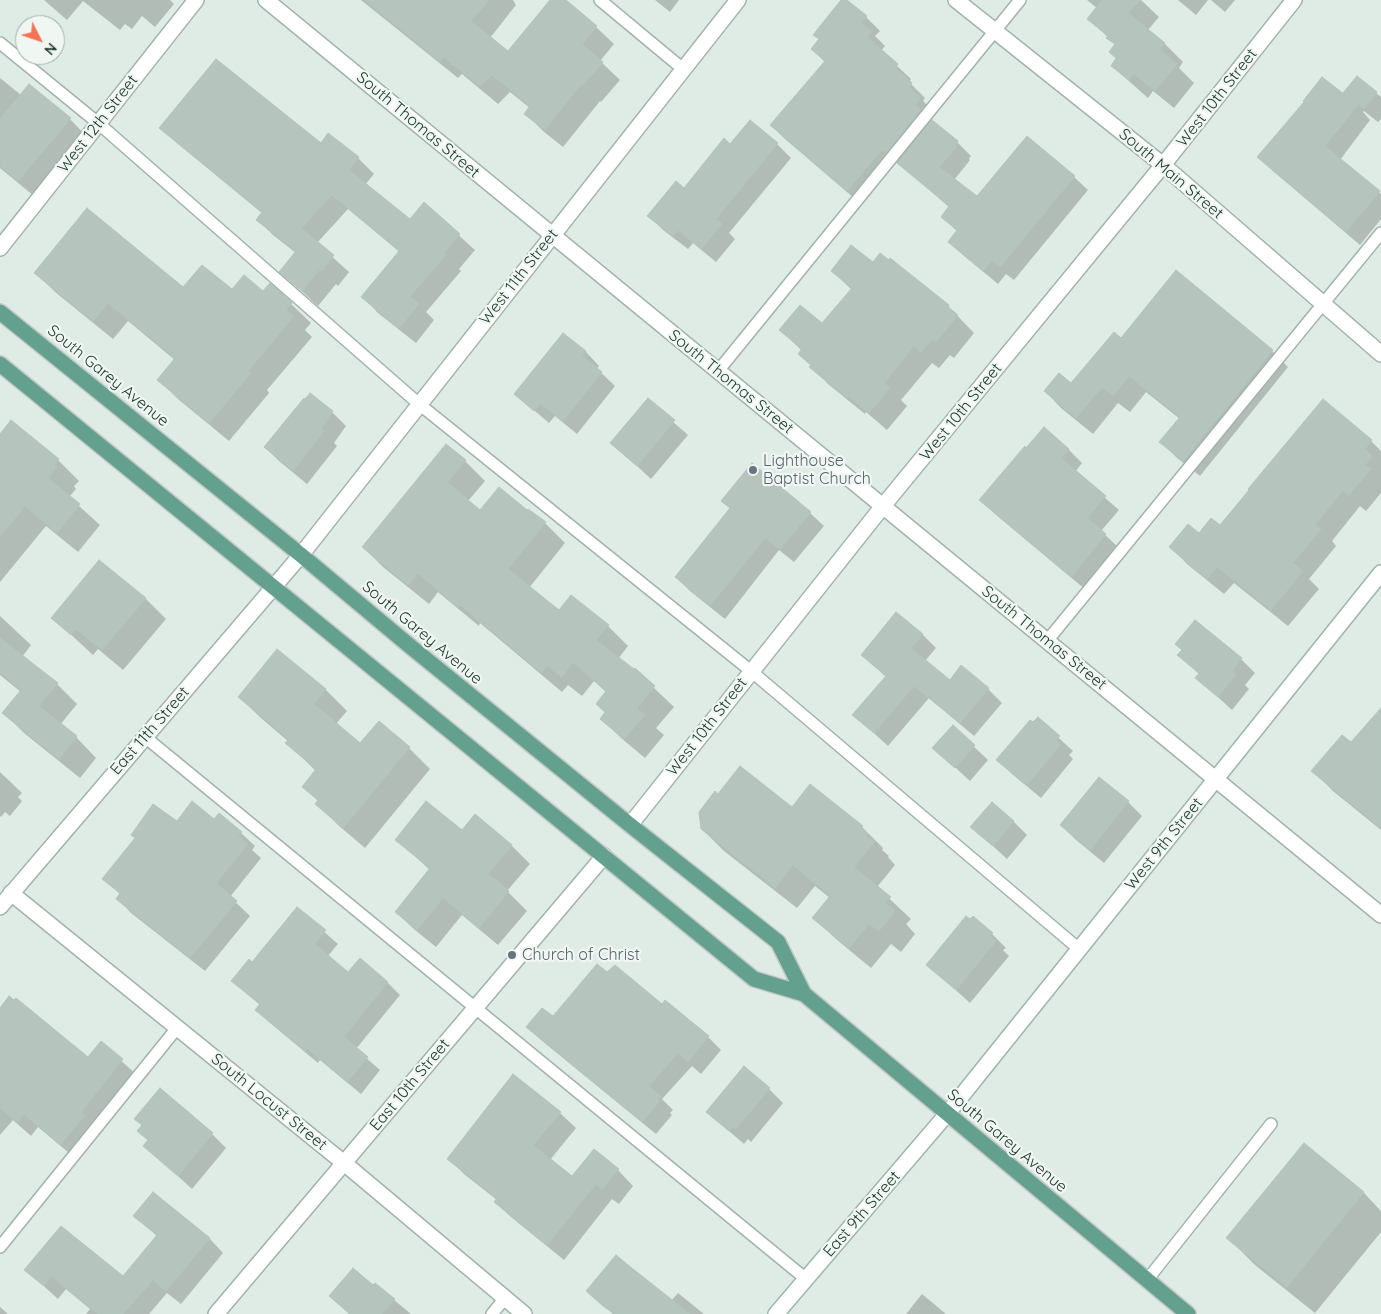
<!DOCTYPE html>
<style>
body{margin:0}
#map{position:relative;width:1381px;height:1314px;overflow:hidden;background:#dfebe5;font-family:Quicksand,sans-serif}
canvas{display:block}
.north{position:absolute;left:15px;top:15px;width:50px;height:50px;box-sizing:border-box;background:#f0f7f3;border:1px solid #9daca6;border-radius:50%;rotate:131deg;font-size:14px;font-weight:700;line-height:20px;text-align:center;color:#203b32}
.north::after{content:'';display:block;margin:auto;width:18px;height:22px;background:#f37555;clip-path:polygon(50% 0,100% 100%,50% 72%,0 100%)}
</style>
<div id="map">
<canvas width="1381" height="1314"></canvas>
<div class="north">N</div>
</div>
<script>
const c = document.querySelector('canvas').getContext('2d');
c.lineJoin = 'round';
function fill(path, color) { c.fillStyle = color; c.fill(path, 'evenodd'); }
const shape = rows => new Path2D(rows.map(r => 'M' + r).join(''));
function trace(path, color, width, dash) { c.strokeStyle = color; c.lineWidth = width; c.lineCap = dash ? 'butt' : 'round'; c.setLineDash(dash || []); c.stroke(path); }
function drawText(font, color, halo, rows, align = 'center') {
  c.font = font + ' Quicksand,sans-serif'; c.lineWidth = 4.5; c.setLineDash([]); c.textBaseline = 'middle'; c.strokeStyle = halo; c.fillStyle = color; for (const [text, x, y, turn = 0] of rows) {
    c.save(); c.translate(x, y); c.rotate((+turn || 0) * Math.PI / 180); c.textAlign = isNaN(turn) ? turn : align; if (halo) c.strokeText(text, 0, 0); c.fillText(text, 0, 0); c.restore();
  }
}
const shadow = shape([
 [44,0,170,0,174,4,155,27,142,16,132,29,125,24,120,30,83,1,67,20],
 [361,0,513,0,516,5,490,38,508,53,551,0,564,0,596,27,614,44,600,61,620,80,601,102,600,101,563,147,543,131,525,113,530,108,510,92,498,104,462,74,458,78],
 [655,0,679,0,670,12],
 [845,0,866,17,880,31,875,36,885,46,881,51,911,79,909,82,925,98,923,101,934,112,928,119,957,142,971,156,969,159,970,160,954,180,977,198,1074,177,1088,190,1014,280,1006,274,998,284,963,255,949,241,958,232,942,217,950,208,901,165,900,166,896,162,861,204,785,139,771,125,825,62,812,49],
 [1087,0,1141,0,1159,17,1148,30,1165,44,1183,62,1179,68,1194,83,1174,108,1153,91,1148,98,1112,66,1117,59,1116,45,1089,19,1097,8],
 [1178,0,1208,0,1196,15],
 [1211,0,1235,0,1225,12],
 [0,78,21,95,70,119,90,140,40,201,0,168],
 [1345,93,1376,93,1381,97,1381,119,1378,122,1364,111,1363,112,1370,120,1340,160,1381,194,1381,219,1360,245,1273,171,1259,157,1351,101,1352,100],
 [750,122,777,144,791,158,729,233,735,239,716,262,693,243,688,249,663,230,649,216,684,190,731,146],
 [161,128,321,145,358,158,374,174,365,185,410,221,424,204,475,250,459,269,461,271,426,312,434,320,416,343,378,313,363,297,400,252,348,209,317,243,349,272,338,286,336,284,318,306,281,272,296,253,273,235,258,220,263,214,177,143],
 [890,260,948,306,974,333,954,358,950,355,939,368,932,363,901,400,907,406,887,430,866,412,865,414,828,384,800,354,802,351,781,330,822,325,852,290,832,271],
 [36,273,184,289,263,293,291,304,311,323,305,330,312,337,267,390,269,393,229,441,178,399,159,380,175,360,128,321,113,339,55,292],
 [563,334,586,352,599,366,597,369,615,386,577,434,555,416,549,423,515,394],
 [1121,339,1272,351,1288,367,1200,476,1177,458,1161,442,1180,419,1146,392,1130,412,1118,403,1093,434,1061,408,1045,391,1072,385],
 [310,394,332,412,346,426,334,443,337,446,307,484,279,461,265,447],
 [648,400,688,435,651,479,612,443],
 [11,422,58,460,79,481,74,486,76,489,69,497,100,525,78,552,46,526,0,582,0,436],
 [1371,441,1381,451,1381,493,1366,511,1360,506,1332,541,1336,546,1309,579,1319,589,1288,626,1234,583,1224,594,1187,564,1171,547,1220,527],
 [1068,449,1082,463,1075,472,1119,510,1101,531,1119,548,1086,590,995,514,981,500],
 [465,461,485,481,468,501,481,512,527,512,545,523,565,543,529,588,559,612,608,626,628,646,618,659,635,670,674,707,656,728,664,735,645,758,621,738,601,718,606,713,607,693,594,681,582,696,568,685,562,692,480,623,479,626,438,592,429,604,383,567,363,547],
 [722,501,810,513,824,526,794,562,779,550,725,619,690,591,676,577,731,509],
 [145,598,166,619,123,670,98,649,93,655,53,618],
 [0,616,31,645,22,657,57,684,77,704,60,725,76,737,96,758,80,778,24,733,4,713,21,692,0,675],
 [922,634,936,648,925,661,950,682,988,689,1002,703,974,736,929,698,888,746,854,715,886,677,863,655],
 [278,651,326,690,347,711,336,724,361,745,379,723,409,748,430,769,365,848,338,825,317,804,319,802,304,786,316,771,287,743,288,741,261,718,239,697],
 [1179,655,1241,659,1255,673,1245,685,1249,689,1232,710,1197,678,1200,675],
 [1381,708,1381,830,1333,791,1313,771,1352,744],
 [1038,719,1073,751,1069,755,1073,759,1041,798,1012,774,998,760],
 [953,727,988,760,970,781,934,748],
 [0,772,22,793,18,797,22,801,10,816,5,812,1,817,0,816],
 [718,795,792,809,862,827,883,848,882,850,889,856,888,857,895,865,877,887,911,919,906,924,915,934,901,952,891,944,871,968,836,939,814,918,830,898,815,886,797,908,724,851,702,829],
 [1128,802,1142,816,1104,863,1075,839,1061,825],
 [214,821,241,833,255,846,252,850,261,858,230,897,250,916,205,971,131,913,118,899,121,895,104,879,177,822],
 [1013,821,1027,835,1007,859,972,827],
 [462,832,511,845,530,864,507,891,527,911,498,945,462,915,436,947,415,930,396,912,430,870,397,840],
 [297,908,338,944,327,957,348,974,388,983,400,995,356,1049,380,1070,361,1094,320,1060,318,1063,269,1022,257,1010,260,1005,232,981,252,964],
 [992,934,1006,948,1003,950,1009,956,970,1003,928,965],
 [662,1005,708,1037,721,1050,701,1074,692,1066,662,1099,673,1110,670,1113,672,1115,656,1134,541,1040,528,1027,553,1018],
 [0,1010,88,1059,101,1043,136,1074,74,1157,38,1127,31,1136,13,1120,0,1135],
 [769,1089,783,1103,751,1142,748,1139,744,1144,707,1112],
 [160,1090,212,1134,226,1148,192,1189,145,1146,149,1141,138,1131,143,1126],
 [560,1113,576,1128,550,1160,572,1178,618,1170,633,1186,619,1204,612,1199,564,1260,511,1217,495,1202,497,1200,464,1174,448,1158],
 [1304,1144,1364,1193,1381,1211,1381,1232,1315,1313,1255,1265,1228,1238],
 [153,1194,210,1239,223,1253,181,1304,167,1293,149,1314,86,1314,90,1309,66,1289,58,1299,26,1270,123,1278,157,1236,135,1216],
 [376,1285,411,1314,349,1314,331,1296,374,1287],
 [588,1291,671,1301,678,1293,704,1314,613,1314],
 [922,1294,946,1314,906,1314],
 [0,1307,8,1314,0,1314]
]);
const building = shape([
 [365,0,489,0,471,21,508,51,550,0,566,0,597,26,582,44,603,62,583,85,581,84,545,130,524,114,530,106,492,75,480,87,444,57,440,62,365,0],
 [841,0,847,0,867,16,861,23,872,31,867,37,898,64,895,68,912,83,909,87,921,98,915,105,921,110,886,153,882,150,847,191,770,125,825,61,811,49,819,39,813,35,841,0],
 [1102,0,1140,0,1128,13,1165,43,1160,50,1177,64,1155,91,1134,74,1129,80,1111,66,1116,58,1109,52,1115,44,1106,38,1108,36,1087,19,1102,0],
 [216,59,321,143,328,133,359,157,349,170,410,219,424,202,460,234,444,253,446,255,410,296,419,304,399,328,361,297,399,251,332,195,301,228,334,255,322,271,319,270,302,291,279,272,296,251,256,220,262,212,159,128,216,59],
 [1357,76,1377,92,1364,109,1343,93,1357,76],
 [1322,77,1358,105,1325,146,1380,191,1346,232,1257,157,1304,102,1303,101,1322,77],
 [29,84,71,118,18,181,0,166,0,119,29,84],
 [750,120,778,143,716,219,722,224,701,249,678,230,673,236,647,216,676,181,684,188,724,138,730,144,750,120],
 [932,120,958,141,956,144,957,146,939,167,977,196,1027,136,1075,176,1000,267,992,261,983,271,948,242,957,230,941,217,949,206,897,163,932,120],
 [87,208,183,287,202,265,232,289,244,275,263,291,270,283,292,303,286,310,294,316,248,371,251,373,209,423,157,380,175,358,108,303,93,321,34,273,87,208],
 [851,245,873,262,880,253,889,260,890,258,949,305,948,307,958,315,936,342,932,339,921,352,914,346,884,383,890,388,869,413,848,396,847,398,809,367,811,365,798,354,802,349,779,330,800,305,822,323,852,288,831,271,851,245],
 [1176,270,1273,350,1183,461,1159,442,1180,417,1129,376,1113,396,1102,387,1076,418,1044,391,1059,373,1071,383,1114,332,1121,338,1176,270],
 [563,333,586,351,582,356,602,372,563,421,540,403,534,411,514,394,563,333],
 [310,393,333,411,321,429,324,431,293,471,264,447,304,398,305,399,310,393],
 [648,398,675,420,637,466,610,443,648,398],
 [1323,399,1372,440,1365,449,1372,456,1365,465,1371,469,1349,495,1343,490,1315,525,1321,529,1293,563,1303,571,1271,610,1217,567,1207,579,1169,547,1188,524,1199,533,1211,518,1220,525,1249,490,1248,489,1323,399],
 [11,420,59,459,54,465,56,467,48,478,80,504,57,533,25,506,0,537,0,434,11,420],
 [1044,427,1069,449,1061,458,1106,496,1087,518,1106,534,1071,577,979,500,1025,446,1026,448,1044,427],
 [446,444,466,460,447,482,480,510,499,487,527,510,528,509,546,522,508,569,559,610,571,595,609,625,596,640,634,669,635,668,655,686,637,708,645,715,624,739,600,719,605,712,596,704,606,691,573,662,562,677,547,666,542,673,460,605,458,607,418,573,408,585,362,547,446,444],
 [752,463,811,512,780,549,765,538,710,606,675,577,730,508,721,501,752,463],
 [99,560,146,598,102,650,76,629,71,635,51,618,99,560],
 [896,612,923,634,911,648,950,680,961,665,989,688,960,723,914,686,874,733,852,715,886,676,861,655,896,612],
 [1195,620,1242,658,1232,671,1236,674,1218,697,1195,678,1199,673,1177,655,1182,650,1175,644,1195,620],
 [0,638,58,683,39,706,77,736,59,759,2,713,21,690,0,672,0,638],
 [277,649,326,689,314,704,360,743,379,721,410,747,343,828,315,804,318,800,302,787,316,769,285,743,289,739,238,697,277,649],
 [1381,708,1381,828,1311,771,1342,735,1351,742,1381,708],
 [1038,717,1060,736,1056,741,1060,745,1027,785,996,760,1030,720,1033,722,1038,717],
 [953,725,975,745,955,768,932,748,953,725],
 [740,766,792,807,810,784,863,826,861,828,868,834,866,836,874,842,854,867,891,897,885,903,895,911,879,931,869,924,849,948,812,918,830,896,793,865,775,888,701,829,699,812,715,791,718,794,740,766],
 [1099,777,1129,801,1090,850,1060,825,1099,777],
 [192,801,214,819,219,813,242,832,238,836,248,844,216,883,237,901,190,958,116,899,120,893,102,879,135,838,131,835,153,804,177,821,192,801],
 [426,801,462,830,475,814,512,845,488,874,509,891,479,928,443,898,417,930,395,912,430,868,395,840,426,801],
 [992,802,1014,821,993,846,970,827,992,802],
 [297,907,326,930,315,944,348,972,360,958,388,982,344,1037,368,1057,347,1082,307,1048,305,1051,255,1010,260,1004,231,981,249,959,252,962,297,907],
 [966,916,970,919,973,916,993,933,990,936,996,941,956,990,926,965,966,916],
 [597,964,607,972,615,965,662,1004,665,1000,709,1036,688,1062,678,1053,649,1086,660,1096,658,1099,660,1101,642,1122,526,1027,542,1008,553,1016,597,964],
 [9,996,14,1000,16,998,88,1057,101,1041,123,1059,81,1112,85,1115,60,1145,24,1114,17,1123,0,1108,0,1008,9,996],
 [744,1066,770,1088,736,1129,733,1126,729,1131,706,1112,744,1066],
 [513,1074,561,1112,533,1145,572,1176,594,1149,619,1169,602,1189,596,1184,547,1245,494,1202,497,1198,447,1159,513,1074],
 [160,1088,213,1133,178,1176,143,1146,148,1140,137,1131,142,1125,134,1119,160,1088],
 [1304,1143,1364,1192,1287,1287,1226,1238,1304,1143],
 [153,1192,210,1238,166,1291,153,1280,123,1314,98,1314,51,1276,44,1286,24,1270,61,1226,123,1276,157,1235,133,1216,153,1192],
 [616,1255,628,1265,690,1314,615,1314,603,1306,586,1291,616,1255],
 [353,1268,373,1285,375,1283,395,1299,382,1314,350,1314,329,1296,353,1268]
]);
const lane = shape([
 [600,0,683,69],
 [0,43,98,123,419,404,751,671,1079,949],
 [718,371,1020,0],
 [1047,641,1381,233],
 [145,737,806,1279],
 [0,1247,177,1028],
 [1147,1280,1271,1124],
 [492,1314,505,1298]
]);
const street = shape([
 [266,0,1381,915],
 [956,0,1163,165,1381,354],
 [0,248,196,0],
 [630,825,883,506,1163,165,1294,0],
 [11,893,344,1163,524,1314],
 [0,907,301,555,738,0],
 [216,1314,604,856]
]);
const secondary = shape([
 [776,1314,947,1114,1381,573]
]);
const primary = shape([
 [0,312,301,555,411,647,630,825,778,942,804,994,1188,1314],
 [0,364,754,979,804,994]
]);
const markers = [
 [753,470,5,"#6b7280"],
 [512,955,5,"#6b7280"]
];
const streetNames = [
 ["West 10th Street",1217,98,-52],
 ["West 12th Street",98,124,-52],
 ["South Thomas Street",418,125,40],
 ["South Main Street",1171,174,40],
 ["West 11th Street",519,277,-52],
 ["South Garey Avenue",108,376,39],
 ["South Thomas Street",731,382,39],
 ["West 10th Street",961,412,-51],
 ["South Garey Avenue",422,633,40],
 ["South Thomas Street",1044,638,39],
 ["West 10th Street",707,727,-52],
 ["East 11th Street",150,731,-49],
 ["West 9th Street",1164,844,-51],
 ["East 10th Street",410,1085,-50],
 ["South Locust Street",269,1102,39],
 ["South Garey Avenue",1007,1141,40],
 ["East 9th Street",862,1214,-49]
];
const worshipNames = [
 ["Lighthouse",763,461],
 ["Baptist Church",763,479],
 ["Church of Christ",522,955]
];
fill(shadow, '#0003');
fill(building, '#b5c5be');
trace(building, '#b2c4bc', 1);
trace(lane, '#a2b3ac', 14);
trace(street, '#a2b3ac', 18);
trace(secondary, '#9eb6ad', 18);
trace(primary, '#c1c8c6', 18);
trace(lane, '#fff', 11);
trace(street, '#fff', 15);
trace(secondary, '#fff', 15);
trace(primary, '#63a18e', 15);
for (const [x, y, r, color] of markers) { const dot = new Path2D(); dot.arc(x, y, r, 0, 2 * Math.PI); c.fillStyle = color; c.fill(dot); trace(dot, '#f0f7f3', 2); }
drawText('16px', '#203b32', '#f0f7f3', streetNames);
drawText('16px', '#5b616d', '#f0f7f3', worshipNames, 'left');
</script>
